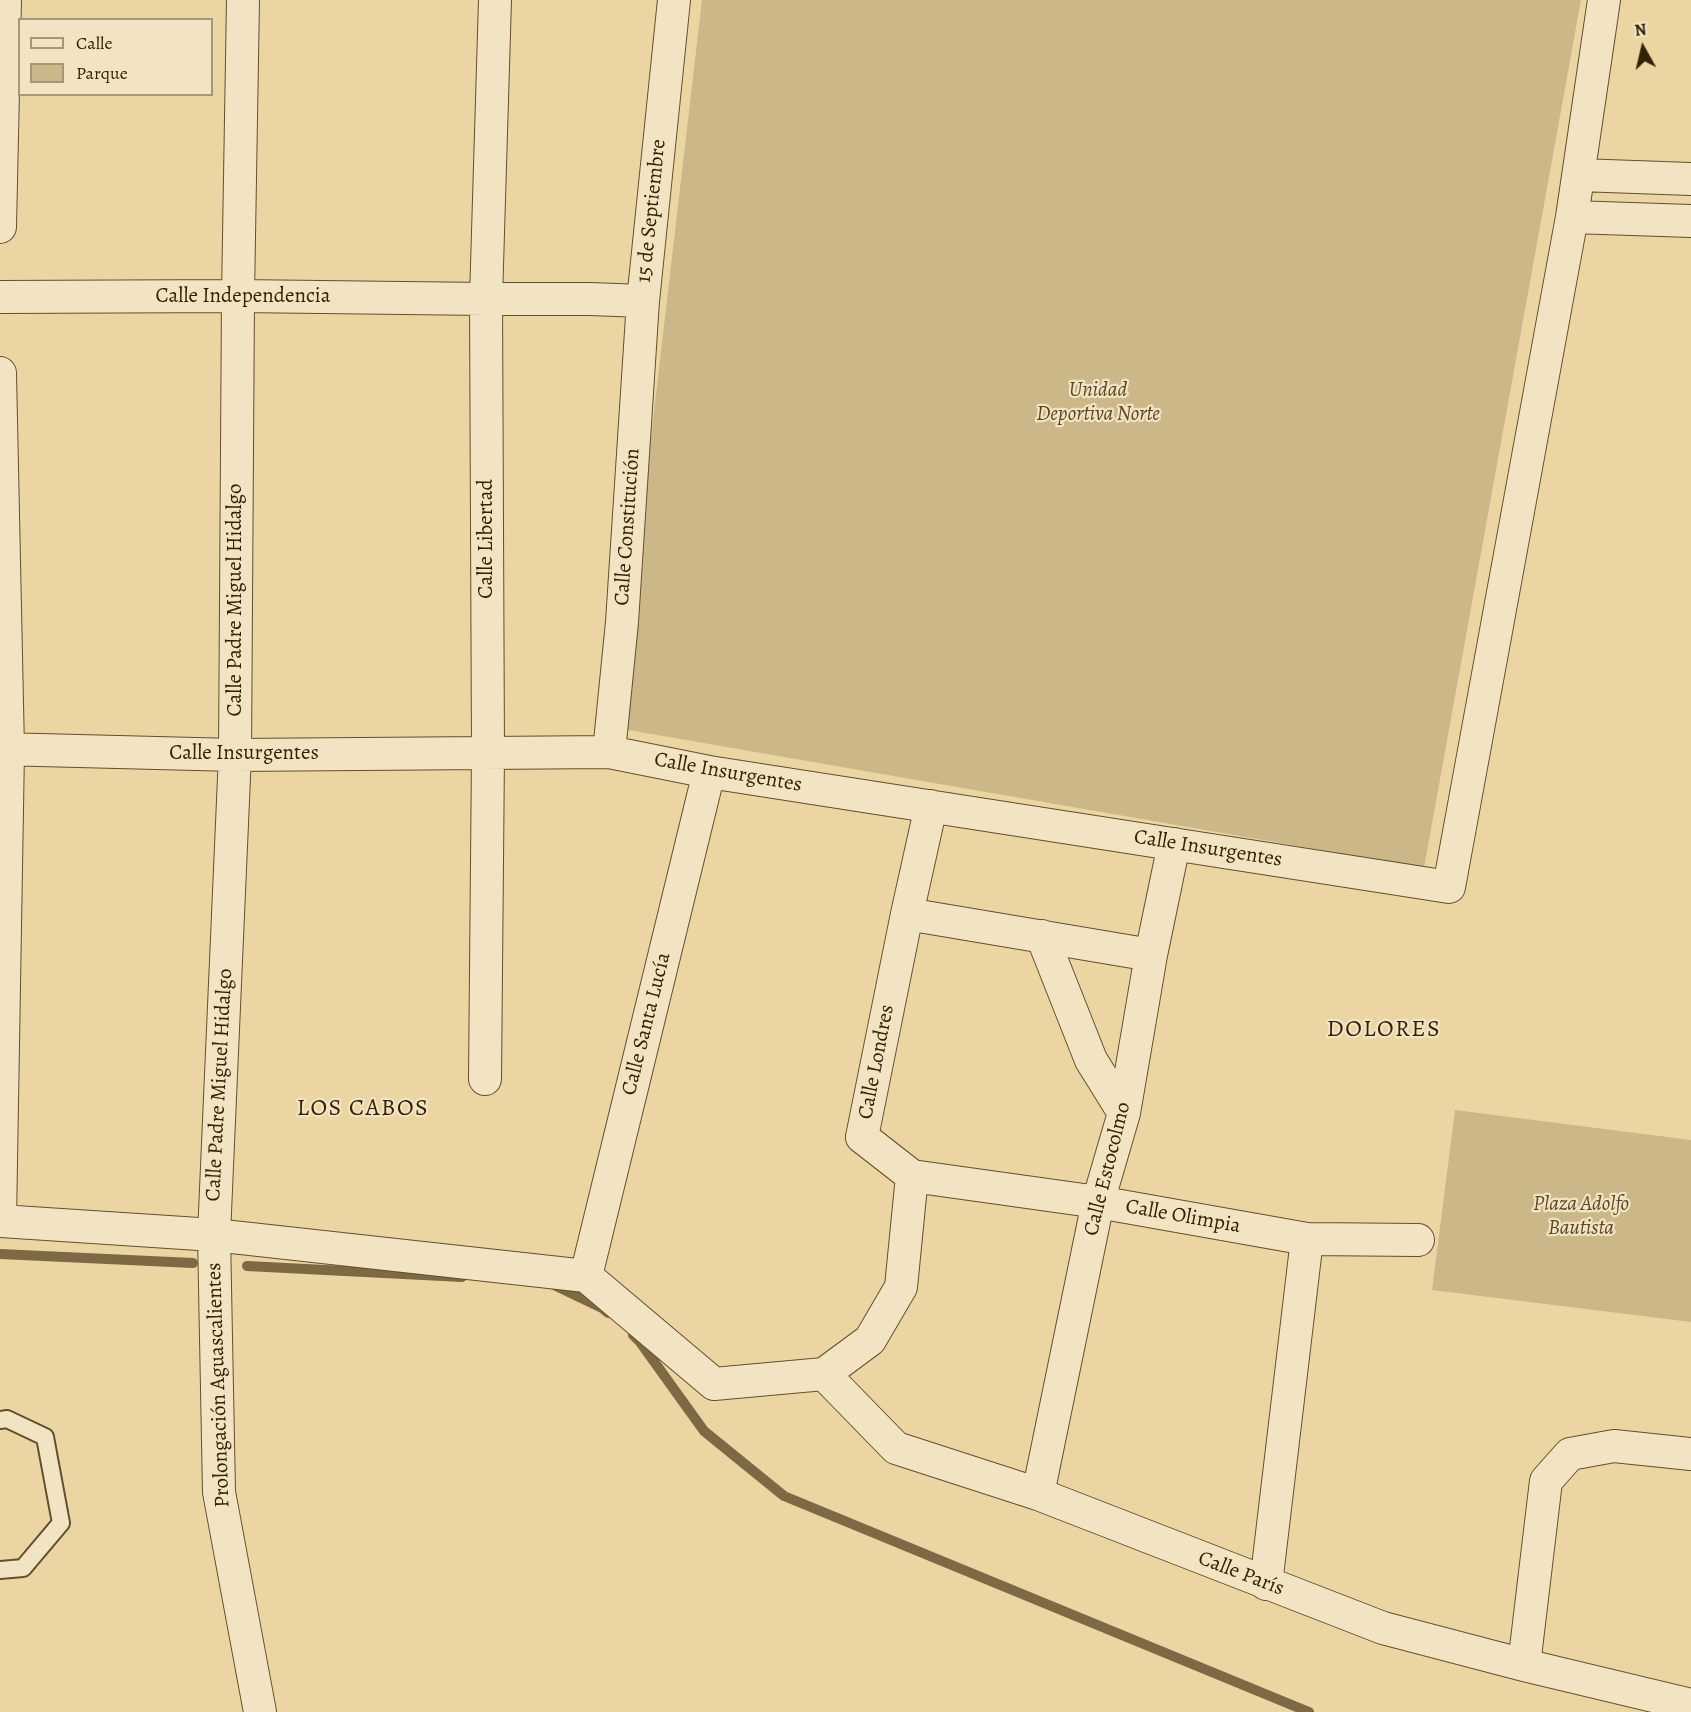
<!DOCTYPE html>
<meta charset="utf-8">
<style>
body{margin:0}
#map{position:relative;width:1691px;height:1712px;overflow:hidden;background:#ebd6a3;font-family:Alegreya,serif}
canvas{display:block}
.legend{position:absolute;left:18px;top:18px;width:195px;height:78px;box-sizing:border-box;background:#f2e4c3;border:2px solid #a69677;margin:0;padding:8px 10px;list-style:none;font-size:18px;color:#342206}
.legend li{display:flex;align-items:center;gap:12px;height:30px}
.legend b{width:30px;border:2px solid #a69677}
.north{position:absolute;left:1613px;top:18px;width:60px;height:60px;-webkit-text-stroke:4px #f2e4c3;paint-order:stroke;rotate:352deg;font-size:16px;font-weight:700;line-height:24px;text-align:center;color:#342206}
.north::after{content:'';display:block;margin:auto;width:21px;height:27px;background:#342206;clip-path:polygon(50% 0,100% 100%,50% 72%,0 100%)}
</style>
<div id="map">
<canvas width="1691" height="1712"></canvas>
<ul class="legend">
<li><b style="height:8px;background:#f2e4c3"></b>Calle</li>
<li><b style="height:16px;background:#ccb788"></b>Parque</li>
</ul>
<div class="north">N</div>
</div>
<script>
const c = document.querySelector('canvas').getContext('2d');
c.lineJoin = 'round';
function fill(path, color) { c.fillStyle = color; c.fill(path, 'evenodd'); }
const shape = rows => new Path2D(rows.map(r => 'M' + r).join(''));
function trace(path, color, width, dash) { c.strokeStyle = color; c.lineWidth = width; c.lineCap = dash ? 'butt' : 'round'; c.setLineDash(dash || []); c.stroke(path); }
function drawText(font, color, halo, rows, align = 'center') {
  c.font = font + ' Alegreya,serif'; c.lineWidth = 4.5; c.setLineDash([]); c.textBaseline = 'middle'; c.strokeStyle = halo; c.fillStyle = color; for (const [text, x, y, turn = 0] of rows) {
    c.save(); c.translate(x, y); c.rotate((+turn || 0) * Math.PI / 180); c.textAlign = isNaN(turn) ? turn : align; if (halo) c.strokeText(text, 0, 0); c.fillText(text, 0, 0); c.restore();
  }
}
const green = shape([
 [702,0,1581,0,1424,868,617,728],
 [1455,1110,1691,1140,1691,1322,1432,1290]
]);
const stream = shape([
 [0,1254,193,1263],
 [247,1266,462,1277],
 [552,1284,602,1308,608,1313],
 [633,1335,640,1342,704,1431,784,1496,1309,1712]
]);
const lane = shape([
 [0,1420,7,1419,45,1437,61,1523,23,1568,0,1570]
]);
const street = shape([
 [243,0,238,296,235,755,214,1235,219,1492,260,1712],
 [1579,175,1691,179],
 [1572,217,1691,221],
 [0,227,5,0],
 [0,297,238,296,486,299,590,299,643,301],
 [0,373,8,750,0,1221],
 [0,749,235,755,609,752,709,772,1449,887,1572,217,1604,0],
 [609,752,622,622,643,301,674,0],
 [907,914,1151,955],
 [1042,936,1091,1060,1124,1113],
 [485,1079,488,753,486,299,495,0],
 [912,1176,1098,1202,1307,1239,1418,1240],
 [0,1221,214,1235,586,1276,714,1384,824,1374],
 [586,1276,709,772],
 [824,1374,896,1448,1038,1494,1383,1628,1524,1665,1691,1705],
 [824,1374,870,1340,901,1287,912,1176,862,1137,907,914,931,806],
 [1038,1494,1098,1202,1124,1113,1151,955,1174,844],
 [1266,1584,1307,1239],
 [1524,1665,1546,1481,1570,1454,1614,1446,1691,1454]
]);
const streetNames = [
 ["15 de Septiembre",652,211,-84],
 ["Calle Independencia",243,297],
 ["Calle Constitución",628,527,-86],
 ["Calle Libertad",487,539,-90],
 ["Calle Padre Miguel Hidalgo",236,600,-90],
 ["Calle Insurgentes",244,754],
 ["Calle Insurgentes",728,773,10],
 ["Calle Insurgentes",1208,849,9],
 ["Calle Santa Lucía",647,1024,-76],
 ["Calle Londres",877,1062,-79],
 ["Calle Padre Miguel Hidalgo",220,1085,-87],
 ["Calle Estocolmo",1108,1169,-76],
 ["Calle Olimpia",1183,1217,10],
 ["Prolongación Aguascalientes",219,1385,-92],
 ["Calle París",1241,1574,21]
];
const parkNames = [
 ["Unidad",1098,391],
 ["Deportiva Norte",1098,415],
 ["Plaza Adolfo",1581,1205],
 ["Bautista",1581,1229]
];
const quarterNames = [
 ["DOLORES",1384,1030],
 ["LOS CABOS",363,1109]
];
fill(green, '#ccb788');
trace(stream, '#7d6944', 10);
trace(lane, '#624f2d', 20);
trace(street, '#624f2d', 34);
trace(lane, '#f2e4c3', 16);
trace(street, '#f2e4c3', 32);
drawText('21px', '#342206', '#f2e4c3', streetNames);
drawText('italic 21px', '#5a4726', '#f2e4c3', parkNames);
c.letterSpacing = '1.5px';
drawText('24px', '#342206', '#f2e4c3', quarterNames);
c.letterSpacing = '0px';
</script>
